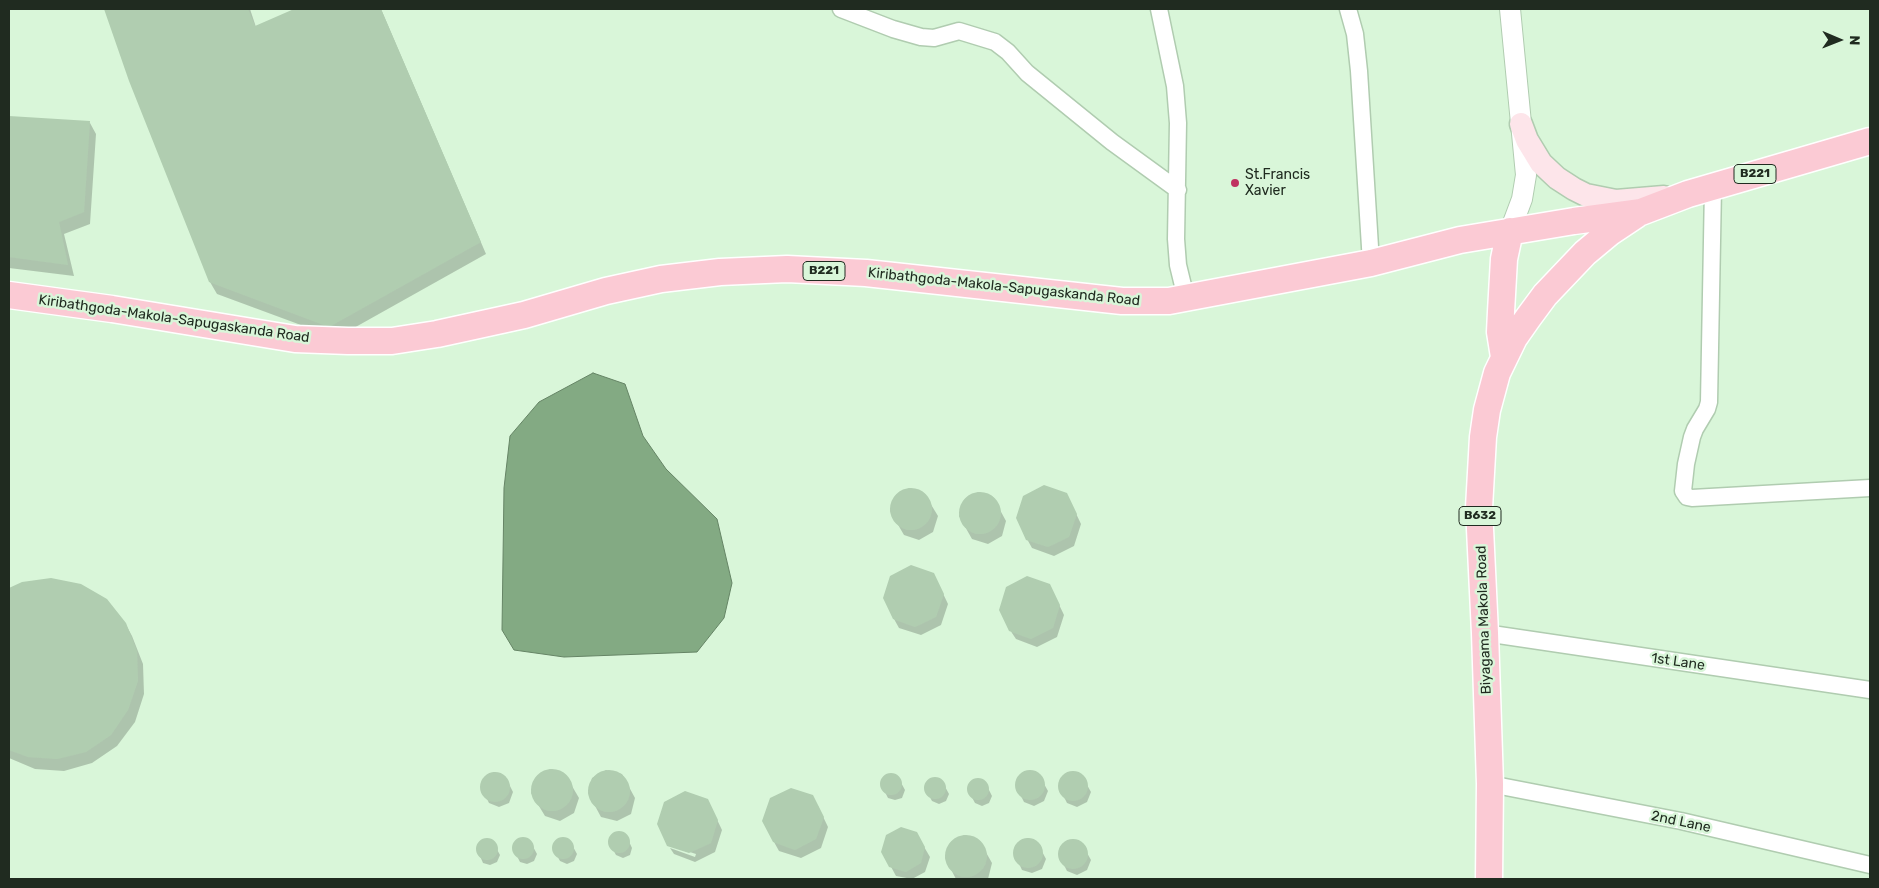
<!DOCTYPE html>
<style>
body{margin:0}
#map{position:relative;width:1879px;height:888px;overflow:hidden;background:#d9f6d9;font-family:Rubik,sans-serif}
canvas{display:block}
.frame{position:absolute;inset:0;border:10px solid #202b20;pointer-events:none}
.north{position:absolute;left:1814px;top:15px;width:50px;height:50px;-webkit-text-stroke:4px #d9f6d9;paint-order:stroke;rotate:91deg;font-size:14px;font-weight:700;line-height:20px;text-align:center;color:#202b20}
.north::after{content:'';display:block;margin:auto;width:18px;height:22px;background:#202b20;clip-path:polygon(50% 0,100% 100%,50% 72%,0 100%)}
</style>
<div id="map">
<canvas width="1879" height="888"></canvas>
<div class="frame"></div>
<div class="north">N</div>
</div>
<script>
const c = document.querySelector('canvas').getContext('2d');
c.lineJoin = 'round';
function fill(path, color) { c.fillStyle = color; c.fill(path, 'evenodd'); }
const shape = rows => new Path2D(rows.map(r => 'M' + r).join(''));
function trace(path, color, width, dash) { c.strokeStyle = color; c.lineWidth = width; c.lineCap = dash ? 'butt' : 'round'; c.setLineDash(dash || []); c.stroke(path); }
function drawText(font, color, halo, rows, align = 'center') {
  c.font = font + ' Rubik,sans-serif'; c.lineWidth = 5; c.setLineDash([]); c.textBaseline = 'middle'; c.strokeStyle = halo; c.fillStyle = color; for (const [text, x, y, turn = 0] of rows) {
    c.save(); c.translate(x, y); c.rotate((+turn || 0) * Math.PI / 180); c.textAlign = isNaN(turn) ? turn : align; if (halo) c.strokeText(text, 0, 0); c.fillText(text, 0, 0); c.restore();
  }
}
const water = shape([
 [593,373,625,384,643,436,666,469,717,519,732,583,724,618,697,652,564,657,514,650,502,630,504,488,510,436,539,402,593,373]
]);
const shadow = shape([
 [105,9,250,9,256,27,297,9,381,9,486,254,336,338,217,294,210,282,130,81],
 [9,117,90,123,96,134,90,224,64,234,74,276,9,268],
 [909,488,924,493,938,516,933,532,919,540,904,535,890,511,895,496],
 [978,492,993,497,1006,521,1002,536,988,544,972,539,959,516,964,500],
 [1071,503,1081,524,1074,546,1054,556,1032,548,1027,539],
 [22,583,125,623,132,636,143,664,144,694,135,722,117,746,92,763,64,771,35,769,9,758,9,590],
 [938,583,948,604,941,625,921,635,899,628,894,619],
 [1054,594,1064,615,1057,637,1037,647,1016,639,1010,630],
 [550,769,565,774,579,798,574,813,560,821,545,816,531,793,536,777],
 [606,770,622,774,635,798,631,814,617,821,601,817,588,793,592,778],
 [1029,771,1039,775,1048,791,1044,801,1034,806,1024,802,1016,786,1019,776],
 [494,772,505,776,513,792,509,803,499,807,489,803,481,787,485,777],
 [1072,772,1082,776,1091,792,1087,802,1077,807,1067,803,1059,787,1062,777],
 [891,774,898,777,905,790,902,798,895,800,888,798,881,784,884,777],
 [935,778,942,781,949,794,946,801,939,804,932,801,925,788,928,781],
 [978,779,985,782,992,796,989,803,982,806,975,803,968,790,971,782],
 [818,806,828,827,821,848,801,858,779,851,774,842],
 [712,809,722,830,715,852,695,862,674,854,670,848,695,857,696,854,668,845],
 [619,832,626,835,632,848,630,855,623,858,616,855,609,842,612,835],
 [916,833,930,857,925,872,912,879,896,876,883,852],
 [964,835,979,840,992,863,988,879,956,879,945,858,950,843],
 [523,838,530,841,537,854,534,861,527,864,520,862,513,848,516,841],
 [563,838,570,841,577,854,574,861,567,864,560,861,553,848,556,841],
 [1028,838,1037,842,1046,859,1042,869,1032,873,1022,870,1014,853,1017,843],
 [486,839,493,842,500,855,497,862,490,865,483,863,477,849,480,842],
 [1072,840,1082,844,1091,860,1087,870,1077,875,1067,871,1059,855,1062,844]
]);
const building = shape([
 [104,9,248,9,255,26,294,9,381,9,481,242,329,327,209,282,129,81],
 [9,116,90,121,84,212,59,222,68,265,9,257],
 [1044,485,1067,493,1077,514,1069,537,1048,547,1026,540,1016,518,1023,496],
 '890 509a21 21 0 1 1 42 0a21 21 0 1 1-42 0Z',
 '959 513a21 21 0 1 1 42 0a21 21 0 1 1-42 0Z',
 [911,565,934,573,944,594,936,617,915,627,893,619,883,598,890,576],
 [1027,576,1050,584,1060,605,1053,628,1031,639,1009,631,999,610,1006,587],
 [51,578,81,584,107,599,126,623,137,651,138,681,128,710,111,735,86,752,57,759,28,757,9,750,9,588,22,582],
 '531 790a21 21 0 1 1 42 0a21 21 0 1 1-42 0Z',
 '588 791a21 21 0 1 1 42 0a21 21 0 1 1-42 0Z',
 '1015 785a15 15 0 1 1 30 0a15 15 0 1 1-30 0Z',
 '1058 786a15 15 0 1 1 30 0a15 15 0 1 1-30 0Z',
 '480 787a15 15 0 1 1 30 0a15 15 0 1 1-30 0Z',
 '880 784a11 11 0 1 1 22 0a11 11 0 1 1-22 0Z',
 '924 788a11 11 0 1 1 22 0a11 11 0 1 1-22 0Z',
 '967 789a11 11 0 1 1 22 0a11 11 0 1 1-22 0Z',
 [791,788,813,795,824,817,816,839,795,850,773,842,762,821,770,798],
 [685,791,708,799,718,820,711,843,689,853,667,846,657,824,664,802],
 [901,827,917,832,925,847,921,863,906,872,889,867,881,852,886,835],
 '608 842a11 11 0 1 1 22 0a11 11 0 1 1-22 0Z',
 '945 856a21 21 0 1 1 42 0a21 21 0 1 1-42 0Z',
 '512 848a11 11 0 1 1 22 0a11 11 0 1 1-22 0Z',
 '552 848a11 11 0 1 1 22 0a11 11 0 1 1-22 0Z',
 '1013 853a15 15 0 1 1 30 0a15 15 0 1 1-30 0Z',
 '476 849a11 11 0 1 1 22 0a11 11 0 1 1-22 0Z',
 '1058 854a15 15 0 1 1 30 0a15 15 0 1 1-30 0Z'
]);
const minor = shape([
 [841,9,893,29,921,37,934,38,959,31,995,42,1008,52,1027,73,1112,142,1178,190],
 [1159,9,1175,86,1178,123,1176,239,1178,265,1186,298],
 [1348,9,1355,34,1359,71,1371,263],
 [1713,187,1709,402,1707,409,1695,429,1692,437,1686,464,1683,491,1687,497,1692,498,1870,488],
 [1485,633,1870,690],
 [1490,784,1681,821,1870,865]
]);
const tertiary = shape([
 [1510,231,1522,199,1526,175,1510,9]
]);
const secondary = shape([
 [1521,124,1527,140,1541,163,1557,178,1574,189,1586,195,1616,201,1664,197]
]);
const primary = shape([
 [9,295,112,309,295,339,348,341,392,341,437,334,524,315,606,291,661,279,720,272,787,269,866,273,1122,301,1169,301,1371,263,1460,240,1574,221,1641,212,1688,194,1870,141],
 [1504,357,1500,332,1501,312,1504,259,1510,231],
 [1489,879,1490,784,1485,633,1479,508,1483,437,1487,410,1497,373,1514,338,1528,318,1545,295,1585,253,1609,233,1636,215]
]);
const markers = [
 [1235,183,5,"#bf3160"]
];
const shields = [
 [1755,174,42],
 [824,271,42],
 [1480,516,42]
];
const shieldNames = [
 ["B221",1755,174],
 ["B221",824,271],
 ["B632",1480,516]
];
const poiNames = [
 ["St.Francis",1245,175],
 ["Xavier",1245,191]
];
const streetNames = [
 ["Kiribathgoda-Makola-Sapugaskanda Road",1004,287,6],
 ["Kiribathgoda-Makola-Sapugaskanda Road",174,319,8],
 ["Biyagama Makola Road",1484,620,-92],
 ["1st Lane",1678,662,8],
 ["2nd Lane",1681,822,12]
];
fill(water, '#83aa83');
trace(water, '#658465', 1);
fill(shadow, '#0003');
fill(building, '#b0cdb0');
trace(minor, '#b0ccb0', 19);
trace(tertiary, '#b0ccb0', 22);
trace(secondary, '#b0ccb0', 25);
trace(primary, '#fff', 29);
trace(minor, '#fff', 16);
trace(tertiary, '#fff', 20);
trace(secondary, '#fde5ea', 22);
trace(primary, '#fbcad4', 26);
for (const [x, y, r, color] of markers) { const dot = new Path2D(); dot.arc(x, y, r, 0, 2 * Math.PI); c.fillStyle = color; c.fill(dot); trace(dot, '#d9f6d9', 2); }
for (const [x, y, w] of shields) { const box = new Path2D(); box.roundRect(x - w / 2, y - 9.5, w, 19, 4); c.fillStyle = '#d9f6d9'; c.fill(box); trace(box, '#202b20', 1); }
drawText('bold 12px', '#202b20', null, shieldNames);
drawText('14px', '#202b20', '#d9f6d9', poiNames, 'left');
drawText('14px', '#202b20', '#d9f6d9', streetNames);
</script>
